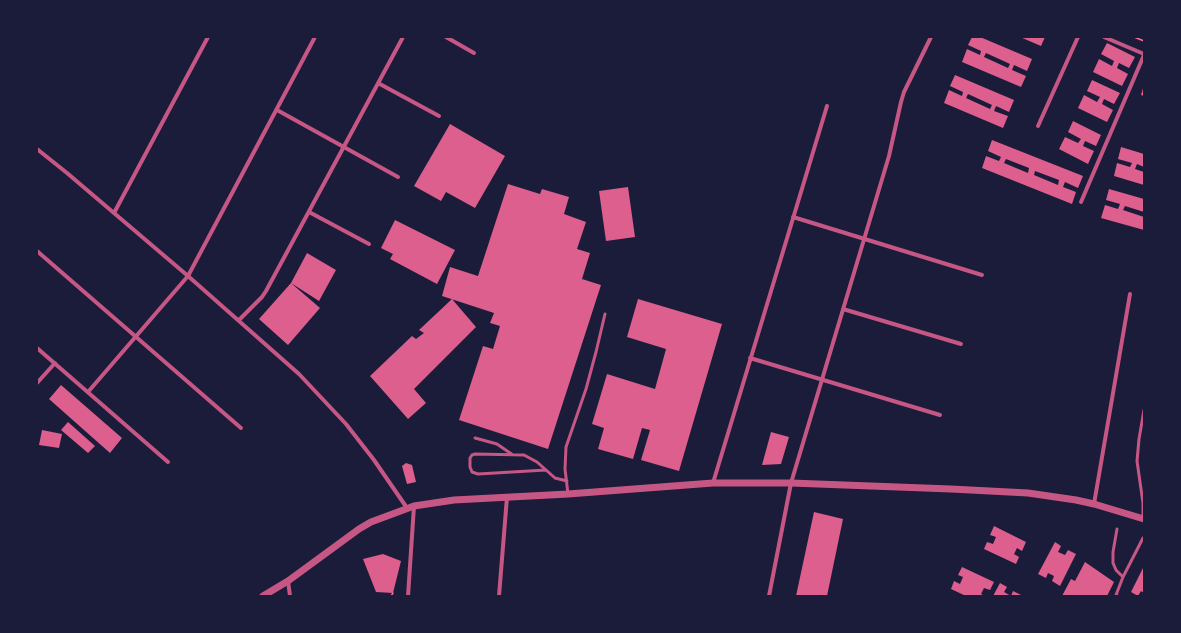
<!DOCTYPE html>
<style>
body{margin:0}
#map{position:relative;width:1181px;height:633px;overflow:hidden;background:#1b1b3a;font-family:Jost,sans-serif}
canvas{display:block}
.frame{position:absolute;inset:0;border:38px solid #1b1b3a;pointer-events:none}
</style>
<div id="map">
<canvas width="1181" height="633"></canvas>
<div class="frame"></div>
</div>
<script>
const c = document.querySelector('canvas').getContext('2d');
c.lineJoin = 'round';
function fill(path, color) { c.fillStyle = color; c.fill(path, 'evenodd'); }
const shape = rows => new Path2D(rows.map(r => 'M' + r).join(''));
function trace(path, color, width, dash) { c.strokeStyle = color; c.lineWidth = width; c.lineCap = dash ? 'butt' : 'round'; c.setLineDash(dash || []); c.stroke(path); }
const building = shape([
 [972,37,980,37,1032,59,1027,71,1014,65,1012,70,1026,76,1021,87,962,62,967,49,980,55,981,51,968,45],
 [986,53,1010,64,1008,68,984,57],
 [1020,37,1045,37,1041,46],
 [1107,43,1135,57,1129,68,1119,63,1117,68,1128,74,1122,86,1093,72,1099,59,1112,66,1114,61,1101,54],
 [955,75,1014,100,1009,112,996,106,994,111,1008,116,1003,128,944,103,949,90,962,96,963,92,950,86],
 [968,94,992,105,990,109,966,98],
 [1092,80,1120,93,1114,104,1104,99,1102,104,1113,110,1107,122,1078,108,1084,95,1097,102,1100,97,1087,91],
 [1144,85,1144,96,1141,95],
 [1073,121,1101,135,1096,146,1085,141,1083,146,1094,151,1088,164,1059,149,1065,137,1078,143,1081,139,1068,132],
 [450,124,505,156,475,208,446,192,441,201,414,186],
 [992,140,1083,176,1078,188,1065,182,1063,187,1076,192,1072,204,982,168,986,156,999,161,1001,157,988,151],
 [1006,159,1029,168,1028,173,1004,163],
 [1035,171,1059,180,1058,185,1034,175],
 [1121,147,1144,154,1144,167,1137,164,1135,169,1144,172,1144,185,1114,176,1117,163,1130,167,1132,163,1118,159],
 [508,184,540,194,542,189,569,197,564,214,586,222,577,249,590,253,582,279,601,285,548,449,459,420,483,346,493,349,500,326,490,323,494,313,442,296,450,267,478,276],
 [628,187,635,237,606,241,599,191],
 [1109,189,1144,199,1144,212,1125,206,1123,210,1144,217,1144,230,1101,218,1105,205,1118,209,1120,204,1106,200],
 [395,220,455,250,437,284,390,259,393,254,381,248],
 [307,253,336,270,319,301,291,283,320,308,288,345,259,319,291,283],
 [452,299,476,327,414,389,426,403,408,419,370,376,412,336,416,339,424,333,419,330],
 [638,299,722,324,679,471,641,460,650,430,642,428,633,459,598,449,604,428,592,424,607,374,655,389,666,349,627,337],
 [61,385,122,438,110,453,49,399],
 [68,422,95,446,88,453,61,430],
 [42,430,62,434,59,448,39,445],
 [771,432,789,437,781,464,762,465],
 [406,463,412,465,416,482,407,484,402,466],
 [814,512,843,519,827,596,796,596],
 [994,526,1026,542,1022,551,1017,548,1014,554,1019,557,1016,564,984,549,987,542,993,544,996,537,990,535],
 [1055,542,1061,546,1058,552,1065,555,1068,550,1076,554,1060,586,1052,581,1054,576,1048,573,1046,578,1038,574],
 [383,554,401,561,393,593,376,592,363,559],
 [1085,562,1114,582,1107,596,1062,596,1071,579,1075,581],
 [1144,566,1144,593,1141,591,1138,596,1131,592],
 [962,567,994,582,990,590,984,588,981,594,985,596,966,596,951,589,954,581,960,584,963,577,958,575],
 [1000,583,1007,587,1004,592,1011,596,1013,591,1021,595,1021,596,993,596]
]);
const path = shape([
 [1134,37,1144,41],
 [391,596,393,593]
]);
const service = shape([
 [475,438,497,444,513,455],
 [546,470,478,474,472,472,470,467,470,458,472,455,475,454,524,455,537,462,555,478,567,481],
 [568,494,565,469,566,447,586,389,596,352,605,314],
 [1143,519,1143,503,1137,461,1139,439,1144,410],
 [1117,529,1113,552,1113,563,1116,570,1123,577],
 [1118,596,1116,595,1123,577,1143,538]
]);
const minor = shape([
 [446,37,474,53],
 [1104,37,1144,54],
 [378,83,439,116],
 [277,110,398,177],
 [1038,126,1078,37],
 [37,149,67,173,188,276,299,374,346,424,374,460,407,508],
 [1081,202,1144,55],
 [309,212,369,244],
 [114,213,208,37],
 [793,217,982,275],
 [37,251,241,428],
 [843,309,961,344],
 [239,320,262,297,266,291,403,37],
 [37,348,168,462],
 [750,358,940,415],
 [37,383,55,363],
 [88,392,188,276,315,37],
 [713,483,827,106],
 [1094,504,1130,294],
 [288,581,290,596],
 [408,596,414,506],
 [499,596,507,497],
 [769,596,791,483,889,156,901,102,904,92,931,37]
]);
const tertiary = shape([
 [263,596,288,581,359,529,371,522,414,506,454,500,568,494,713,483,791,483,951,489,1028,493,1076,500,1094,504,1144,519]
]);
fill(building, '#dd5f8e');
trace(path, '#ff6b9d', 1.5);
trace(service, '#c65784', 3);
trace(minor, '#c65784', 4);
trace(tertiary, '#c65784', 7);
</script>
